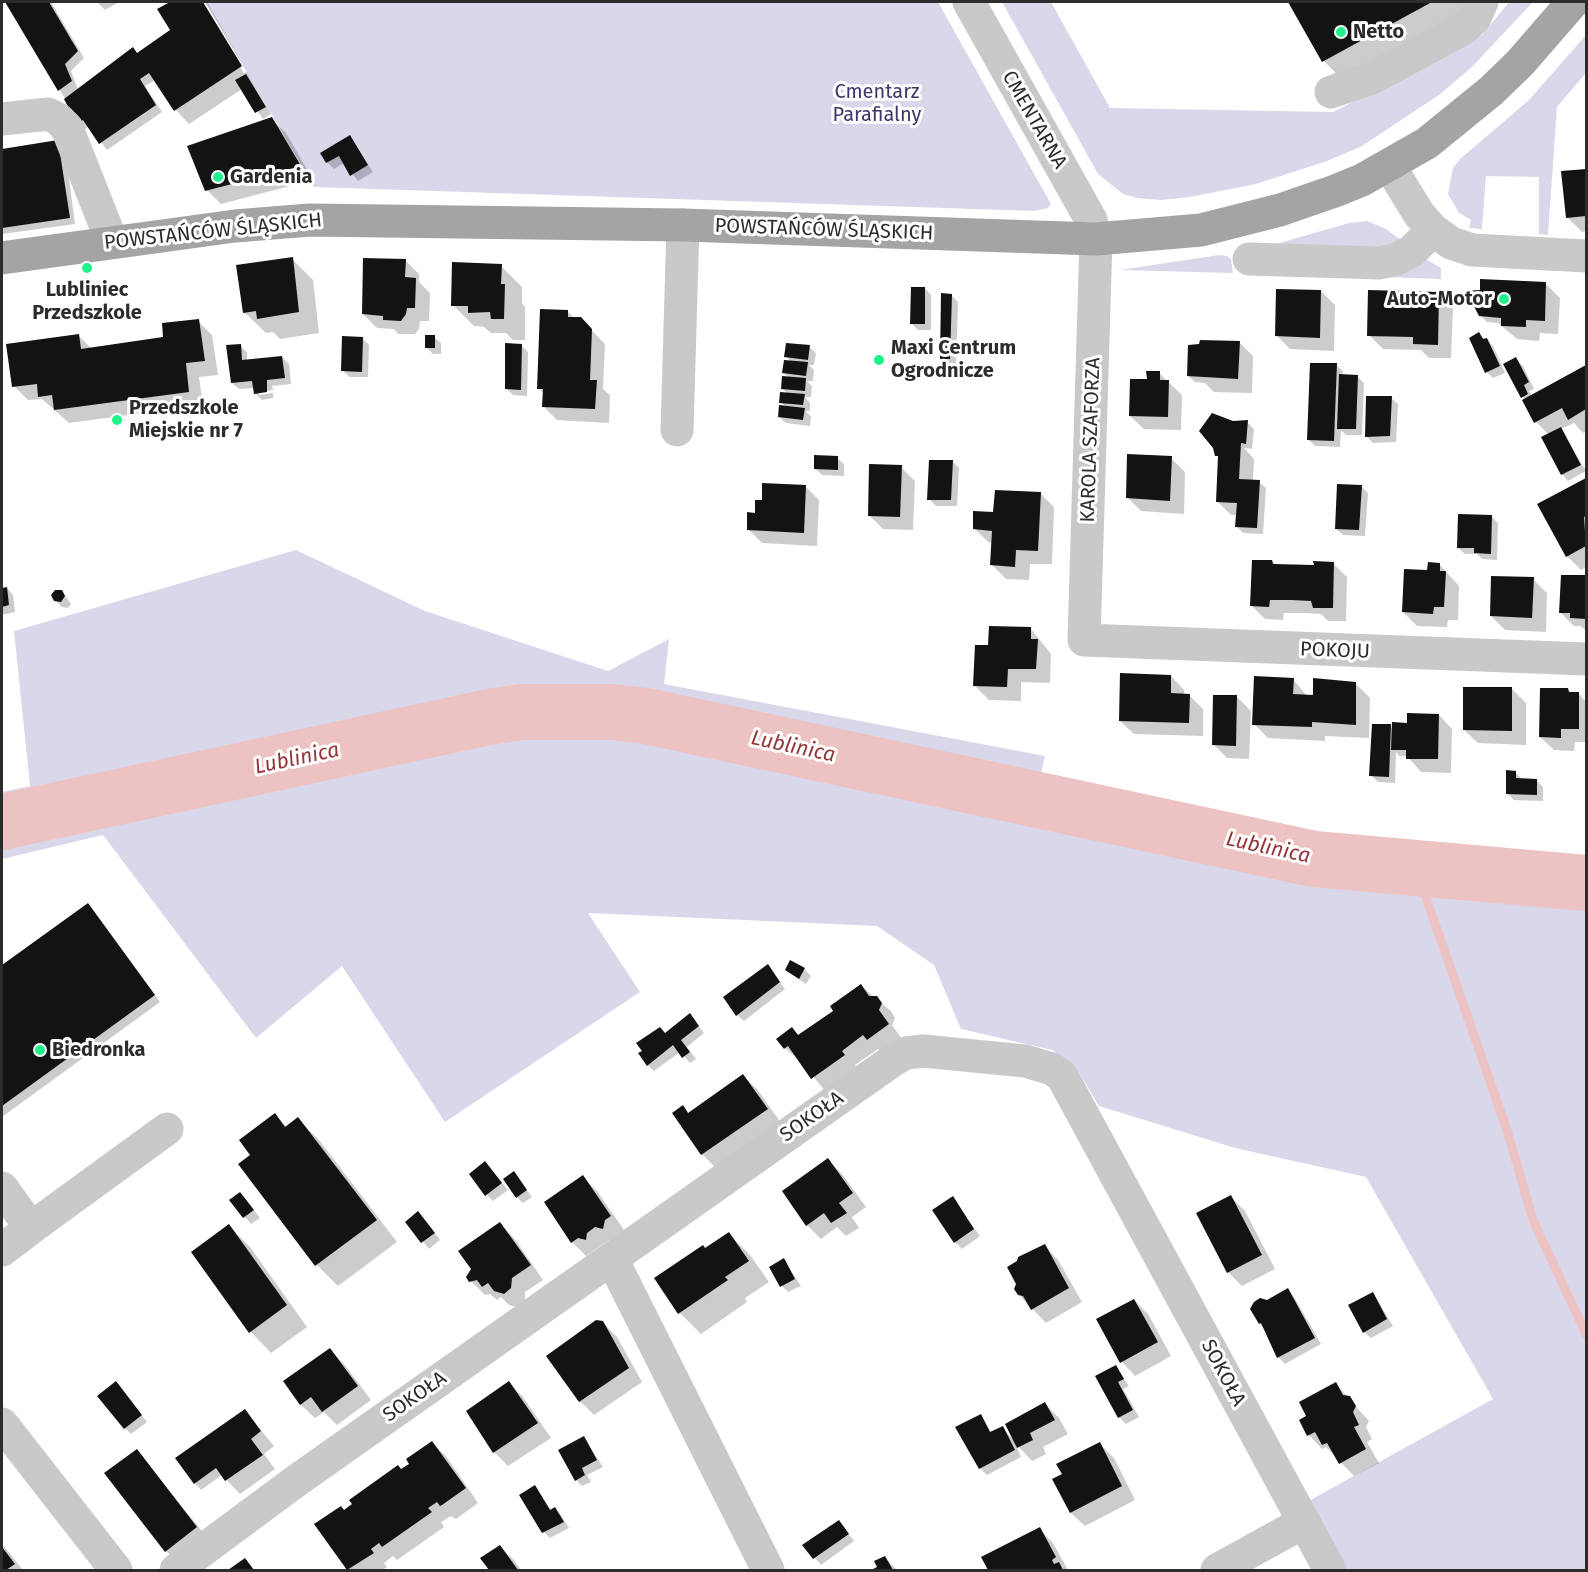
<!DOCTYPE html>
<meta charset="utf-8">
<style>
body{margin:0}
#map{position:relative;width:1588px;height:1572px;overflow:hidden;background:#fff;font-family:"Fira Sans",sans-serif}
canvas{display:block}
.frame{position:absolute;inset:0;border:3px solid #2c2c2c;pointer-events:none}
</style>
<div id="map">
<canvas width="1588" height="1572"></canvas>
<div class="frame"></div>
</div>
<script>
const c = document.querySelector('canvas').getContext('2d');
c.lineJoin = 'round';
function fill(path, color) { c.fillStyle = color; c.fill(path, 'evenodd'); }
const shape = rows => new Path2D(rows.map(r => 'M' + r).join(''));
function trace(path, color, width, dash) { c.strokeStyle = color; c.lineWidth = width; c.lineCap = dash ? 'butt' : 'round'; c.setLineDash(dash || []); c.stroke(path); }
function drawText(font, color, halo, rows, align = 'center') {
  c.font = font + ' "Fira Sans",sans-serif'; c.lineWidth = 6; c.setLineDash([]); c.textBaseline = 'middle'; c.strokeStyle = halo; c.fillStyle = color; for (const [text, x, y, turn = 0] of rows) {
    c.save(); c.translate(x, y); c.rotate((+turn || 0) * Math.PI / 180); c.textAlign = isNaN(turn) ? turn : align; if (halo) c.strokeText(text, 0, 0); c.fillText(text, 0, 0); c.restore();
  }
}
const green = shape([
 [206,2,938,2,1051,204,1048,208,1034,211,314,187],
 [1002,2,1051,2,1110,108,1333,112,1482,35,1509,2,1533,2,1472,67,1439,95,1362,146,1327,161,1256,184,1190,197,1161,200,1137,198,1123,194,1098,174],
 [1586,35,1586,73,1557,107,1548,235,1539,234,1539,177,1486,176,1482,229,1469,228,1471,220,1459,213,1448,194,1453,168,1460,159,1529,100],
 [1367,221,1384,228,1404,242,1382,249,1269,246,1349,223],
 [1219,255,1227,256,1231,259,1233,273,1120,270],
 [1422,257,1441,268,1441,279,1382,277],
 [296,550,425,611,608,671,669,639,664,684,1045,756,1036,794,1436,872,1586,886,1586,1570,1342,1570,1305,1503,1493,1399,1366,1177,1235,1148,1099,1106,1075,1066,1052,1050,961,1029,934,965,877,926,588,913,640,992,445,1122,342,966,256,1038,103,835,2,859,2,792,30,786,14,631]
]);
const shadow = shape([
 [7,2,51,2,84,58,71,71,78,90,138,54,175,37,159,10,173,2,201,2,244,73,247,72,205,2,207,2,271,114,263,119,242,89,189,124,176,110,155,80,145,86,162,112,107,150,89,126,84,130],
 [97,2,119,2,105,10],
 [1290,2,1489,2,1351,89,1324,61],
 [271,119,286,133,313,180,221,204,207,190],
 [350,137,373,172,358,181,344,163,334,169,327,162],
 [58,142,65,148,75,224,2,234,2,150],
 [1586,170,1586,231,1582,232,1568,218,1563,173],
 [292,259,313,280,319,333,280,339,273,332,266,333,244,312],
 [405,260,419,274,419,282,430,293,429,321,420,321,419,329,415,334,398,334,394,329,377,328,363,314],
 [501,266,522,287,522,303,525,307,525,340,513,340,506,333,491,333,484,327,474,326,453,305],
 [1546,284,1560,298,1558,334,1540,333,1539,341,1517,339,1498,323,1487,322,1480,315],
 [925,288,931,295,931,330,918,330,912,324],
 [1321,291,1335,305,1334,351,1290,349,1276,335],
 [1439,294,1453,308,1451,358,1429,358,1421,350,1383,349,1369,335],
 [951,295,958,302,956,365,948,365,941,359],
 [568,312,574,318,581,319,605,344,603,389,610,395,609,423,557,420,543,406,544,394,539,388],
 [198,321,212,335,218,375,199,377,203,405,69,423,42,399,28,400,14,386,78,335,92,349,165,338],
 [1479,334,1493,346,1505,373,1493,378,1487,372],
 [434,337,441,343,441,354,433,354,426,347],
 [363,339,369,345,368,377,349,377,343,370],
 [1239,342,1253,356,1252,393,1214,392,1205,383,1195,382,1188,376],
 [521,345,528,352,527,396,513,395,506,388],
 [240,346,247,352,247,361,282,357,289,364,291,384,272,386,273,390,259,392,259,395,273,393,273,398,262,400,255,393,254,388,239,389,232,383],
 [809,347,816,353,814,365,809,365,814,370,813,381,807,381,812,386,811,397,805,397,810,403,810,411,805,411,811,416,810,426,786,423,779,417,786,407,781,402,788,394,783,389,789,378,784,373,791,362,786,356],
 [1516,359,1523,366,1534,389,1529,391,1532,396,1586,366,1586,431,1583,433,1574,423,1561,429,1586,471,1568,481,1562,474,1549,435,1536,422,1523,397],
 [1336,365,1343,371,1342,375,1357,376,1364,383,1362,435,1346,435,1341,430,1340,447,1315,446,1308,439],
 [1159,373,1182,395,1181,430,1144,429,1130,416,1148,381],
 [1391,398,1398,404,1396,442,1373,443,1366,436],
 [1247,422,1254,429,1252,449,1244,448,1254,459,1253,481,1259,482,1266,488,1263,534,1243,533,1236,526,1237,515,1231,515,1217,501,1219,458,1216,455,1233,423],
 [837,458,844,464,844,476,822,475,815,468],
 [1171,458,1185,472,1184,514,1141,511,1127,497],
 [953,462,959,468,957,506,936,506,929,499],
 [901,467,915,481,913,530,883,529,869,515],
 [1586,480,1586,567,1581,570,1567,556,1569,489],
 [805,486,819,500,817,546,762,543,748,529,757,514],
 [1361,486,1368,493,1365,536,1343,535,1336,529],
 [1040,493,1054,507,1052,564,1030,564,1029,580,1006,579,992,565,993,543,988,542,974,528,995,514],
 [1491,516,1498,523,1497,560,1482,559,1477,554,1465,554,1458,548],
 [1272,561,1276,565,1316,566,1333,563,1347,577,1346,621,1328,621,1321,614,1306,613,1284,613,1283,620,1265,619,1251,605],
 [1439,564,1459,586,1458,620,1448,620,1447,627,1417,626,1403,612],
 [1562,576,1586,577,1586,631,1581,626,1574,626,1560,612],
 [1533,579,1547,593,1546,632,1505,630,1491,616],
 [7,588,13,595,15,612,2,615,2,589],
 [62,591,71,604,68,608,62,607,55,600],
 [1031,629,1051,654,1050,683,1021,682,1021,701,989,700,975,686,990,647],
 [1171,676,1184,690,1184,695,1189,695,1203,709,1203,736,1134,734,1120,721],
 [1293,679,1307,696,1356,684,1370,698,1369,738,1325,736,1325,741,1268,738,1254,724],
 [1512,689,1526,703,1526,745,1478,743,1464,730],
 [1568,690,1572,694,1579,694,1586,702,1586,742,1575,742,1574,751,1554,750,1540,737],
 [1237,697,1251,711,1249,759,1227,758,1213,744],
 [1439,715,1452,729,1451,773,1421,772,1407,756,1399,756,1396,752,1395,783,1378,782,1371,775,1390,726,1393,729],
 [1516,773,1523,780,1536,780,1543,787,1543,801,1514,800,1507,793],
 [88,905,160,1002,2,1117,2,967],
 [768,966,785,989,744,1021,737,1015],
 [804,969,811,976,806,984,786,970],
 [861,986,891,1011,895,1018,892,1025,902,1039,882,1053,878,1049,855,1065,858,1069,826,1092,800,1061,785,1048,792,1029,800,1037,835,1011],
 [690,1015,704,1033,687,1047,696,1059,690,1063,680,1052,654,1071,648,1065,666,1035],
 [743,1076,757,1089,781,1123,716,1168,702,1154,674,1114,683,1107,689,1114],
 [275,1115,287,1127,298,1119,319,1140,397,1242,338,1286,317,1265,240,1165,253,1156],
 [828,1160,842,1174,866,1207,852,1217,859,1228,846,1236,837,1227,821,1239,807,1225,784,1191],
 [492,1170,508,1190,493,1201,487,1195],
 [514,1173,532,1197,523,1203,517,1197],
 [583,1177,597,1191,624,1230,617,1242,609,1240,586,1256,572,1242],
 [1231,1197,1245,1211,1275,1269,1242,1286,1228,1272,1198,1214],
 [952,1198,980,1236,962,1249,955,1242],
 [231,1200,246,1200,260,1218,251,1224],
 [425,1220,440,1240,429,1249,407,1222],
 [500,1224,514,1238,543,1280,525,1292,525,1302,518,1307,509,1305,501,1297,497,1300,490,1294,485,1295,471,1281],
 [229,1226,250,1247,307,1327,271,1353,251,1332],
 [729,1234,750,1255,769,1282,745,1298,747,1302,701,1334,680,1313,656,1278],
 [1045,1246,1058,1260,1082,1302,1046,1323,1019,1295],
 [784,1260,801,1286,788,1292,782,1286],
 [1288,1290,1294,1297,1321,1344,1285,1364,1278,1357,1265,1329,1260,1324,1267,1301],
 [1373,1293,1393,1326,1371,1338,1364,1332],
 [1134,1300,1148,1314,1171,1356,1135,1376,1122,1362],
 [603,1323,617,1337,642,1382,594,1415,580,1401],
 [330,1350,344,1364,371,1400,337,1425,324,1412,315,1418,301,1405,285,1382],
 [1116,1367,1129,1386,1123,1389,1139,1417,1126,1424,1119,1417],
 [509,1383,523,1397,551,1438,508,1466,494,1452,469,1411],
 [1336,1384,1369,1421,1366,1427,1372,1439,1367,1442,1379,1463,1354,1476,1326,1447,1322,1449,1309,1435,1308,1416],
 [122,1390,147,1422,131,1434,125,1428],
 [1045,1404,1059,1418,1068,1434,1043,1447,1046,1454,1032,1461,1015,1443,1021,1457,987,1475,980,1468,980,1416,992,1433,1002,1428,1013,1439],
 [245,1411,274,1446,264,1454,275,1469,240,1494,222,1475,201,1490,195,1483],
 [584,1438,603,1467,587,1475,591,1482,582,1486,576,1480],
 [432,1443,446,1456,478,1503,456,1519,451,1516,441,1522,444,1527,397,1560,393,1556,384,1563,387,1567,382,1570,349,1570,316,1525,344,1511,411,1464],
 [1100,1444,1114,1458,1135,1500,1085,1526,1071,1513,1064,1474],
 [137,1451,210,1541,180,1565,166,1551],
 [535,1487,552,1511,555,1509,561,1515,569,1528,550,1538,544,1532],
 [839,1522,854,1541,821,1565,804,1546],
 [1039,1529,1053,1543,1068,1570,990,1570,983,1558],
 [2,1544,23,1570,2,1570],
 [500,1547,514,1560,521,1570,490,1570,482,1559],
 [885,1558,897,1570,874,1570]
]);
const stream = shape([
 [1416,869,1507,1130,1533,1220,1586,1334]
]);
const river = shape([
 [2,822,489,717,521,712,612,712,646,716,1314,859,1586,883]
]);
const building = shape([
 [5,2,49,2,78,51,65,64,72,81,58,91],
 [170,2,203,2,242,66,174,111,149,73,140,79,156,105,99,144,83,120,77,124,64,99,133,47,137,53,170,30,157,9],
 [1288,2,1432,2,1322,62],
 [246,74,266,107,255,113,235,80],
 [272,117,301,166,205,191,187,146],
 [350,135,368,165,350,176,339,156,326,163,320,153],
 [58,140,70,218,2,228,2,149],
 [1586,169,1586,216,1566,218,1561,171],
 [293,257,299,312,257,319,256,311,243,313,236,265],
 [363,258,406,259,405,277,416,278,415,308,407,308,406,314,401,321,383,320,383,316,362,314],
 [452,262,502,264,501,284,505,284,504,319,491,319,490,312,468,313,468,306,451,306],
 [1480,279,1546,282,1545,321,1526,320,1526,327,1501,326,1501,318,1479,316,1466,291,1480,290],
 [911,287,925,287,925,324,910,324],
 [1276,289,1321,290,1320,338,1275,336],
 [1368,290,1439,292,1438,345,1413,344,1413,337,1367,336],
 [941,293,952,294,950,359,940,359],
 [540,309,568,310,568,317,581,317,592,329,590,380,597,380,595,409,542,407,543,389,537,389],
 [199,319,205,361,186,363,189,392,54,410,52,395,38,397,37,384,12,387,6,344,79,334,81,349,163,337,162,323],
 [1479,332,1483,339,1487,338,1500,366,1485,373,1469,338],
 [425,335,435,335,435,348,425,348],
 [342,336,363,337,362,372,341,371],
 [1200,340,1240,341,1238,379,1187,376,1188,345,1199,344],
 [505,343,522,344,521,390,505,389],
 [786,343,810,345,808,360,784,357],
 [241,344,242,360,282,356,285,378,267,380,267,392,254,394,252,381,231,383,226,345],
 [1516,357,1529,382,1524,385,1528,394,1521,398,1503,364],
 [784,360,808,362,806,376,782,373],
 [1310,363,1337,363,1334,441,1307,440],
 [1586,365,1586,409,1568,420,1562,408,1534,423,1522,400],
 [1146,371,1160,371,1160,380,1169,380,1168,417,1129,416,1130,379,1147,379],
 [1339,374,1358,375,1356,429,1337,429],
 [782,376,806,378,805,391,781,389],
 [780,392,805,394,803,405,779,403],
 [1366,396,1392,396,1390,436,1365,437],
 [779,405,805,408,803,420,778,417],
 [1212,413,1233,421,1248,420,1246,444,1241,443,1239,479,1260,480,1257,528,1235,527,1237,503,1216,502,1218,456,1215,456,1213,448,1199,431],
 [1561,427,1581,465,1561,475,1541,437],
 [1127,454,1172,456,1170,501,1126,498],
 [814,455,838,456,838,470,814,469],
 [929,460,953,460,951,500,927,500],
 [869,464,902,465,900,517,868,516],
 [1586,478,1586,516,1584,517,1586,546,1566,557,1537,504],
 [762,483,806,485,804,533,747,530,747,512,755,513,755,500,762,500],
 [1337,484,1362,485,1359,530,1335,529],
 [995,490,1041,492,1038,551,1016,550,1015,567,990,565,992,531,973,529,973,511,993,512],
 [1458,514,1492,515,1491,554,1474,553,1474,548,1457,548],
 [1252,560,1272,560,1273,564,1314,565,1313,561,1334,562,1333,608,1313,608,1311,601,1291,600,1270,600,1269,607,1250,606],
 [1428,562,1440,563,1440,571,1446,571,1444,607,1434,607,1433,614,1402,612,1404,569,1427,570],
 [1561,575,1586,575,1586,619,1570,618,1570,613,1559,613],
 [1491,576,1534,577,1532,618,1490,616],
 [7,587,9,605,2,607,2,588],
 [55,590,62,590,65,596,61,602,54,601,51,595],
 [989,626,1031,627,1031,639,1038,639,1036,669,1008,669,1007,687,973,686,975,645,988,645],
 [1120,673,1171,675,1171,693,1190,694,1189,723,1119,721],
 [1254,676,1294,678,1293,694,1313,695,1313,678,1356,682,1356,725,1312,722,1312,727,1252,725],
 [1463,687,1512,687,1512,731,1463,730],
 [1540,688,1568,688,1569,692,1579,692,1579,729,1561,729,1561,738,1539,737],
 [1213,695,1237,695,1236,746,1212,745],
 [1407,713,1439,714,1438,759,1406,759,1406,750,1391,750,1392,722,1407,723],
 [1372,724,1391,724,1389,777,1369,776],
 [1506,770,1516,771,1516,778,1537,779,1537,795,1506,794],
 [88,903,155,995,2,1106,2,965],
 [790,960,805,968,799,979,785,970],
 [768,964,780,982,736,1016,723,997],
 [861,984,869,996,877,996,882,1003,879,1010,889,1024,867,1040,863,1035,842,1051,845,1055,811,1079,788,1046,784,1049,776,1039,792,1027,798,1035,833,1011,830,1006],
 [690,1013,699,1026,681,1040,690,1052,682,1058,673,1045,647,1066,638,1053,642,1051,636,1043,660,1027,665,1033],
 [743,1074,768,1109,701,1155,672,1113,683,1105,688,1113],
 [275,1113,285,1127,298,1117,377,1220,315,1266,238,1164,250,1155,239,1140],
 [828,1158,853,1193,839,1203,847,1213,831,1223,824,1213,806,1226,782,1191],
 [485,1161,502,1183,485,1196,469,1174],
 [514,1171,527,1190,516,1198,503,1179],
 [583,1175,611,1216,605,1220,603,1229,595,1227,587,1233,586,1240,578,1238,571,1243,544,1202],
 [240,1192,254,1210,243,1218,229,1200],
 [1231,1195,1262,1255,1227,1273,1196,1213],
 [953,1196,974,1229,954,1243,932,1210],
 [418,1211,435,1233,421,1243,405,1222],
 [500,1222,531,1265,512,1278,511,1288,504,1294,494,1291,488,1283,482,1287,477,1280,469,1282,466,1277,471,1269,458,1251],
 [229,1224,287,1305,249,1333,191,1252],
 [729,1232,749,1261,725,1277,728,1280,678,1314,654,1278,703,1245,705,1248],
 [1045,1244,1069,1288,1031,1310,1023,1296,1018,1295,1014,1289,1016,1284,1007,1267,1017,1261,1018,1257],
 [784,1258,795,1279,780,1287,769,1267],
 [1288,1288,1315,1338,1277,1358,1261,1323,1259,1324,1250,1309,1254,1302,1260,1298,1267,1300],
 [1373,1292,1387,1319,1363,1333,1348,1305],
 [1134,1299,1158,1342,1120,1363,1096,1319],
 [596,1320,603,1321,629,1368,579,1402,546,1356],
 [330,1348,358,1386,322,1412,311,1397,300,1405,283,1381],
 [1116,1365,1124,1379,1118,1382,1133,1410,1118,1418,1095,1376],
 [116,1381,142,1415,124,1429,97,1396],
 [509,1381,538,1423,493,1453,466,1411],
 [1336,1382,1343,1395,1350,1396,1356,1406,1353,1412,1359,1425,1354,1427,1366,1449,1339,1464,1327,1443,1322,1445,1315,1432,1307,1436,1299,1420,1306,1416,1299,1402],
 [1045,1402,1055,1420,1030,1433,1033,1440,1017,1448,1005,1424],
 [245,1409,261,1431,251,1439,263,1455,225,1481,216,1468,194,1484,175,1458],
 [981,1414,990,1432,1003,1426,1015,1450,979,1469,955,1427],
 [584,1436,597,1460,582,1468,585,1475,575,1481,558,1450],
 [432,1441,466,1488,442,1505,440,1506,437,1502,428,1508,432,1512,382,1547,379,1543,371,1549,374,1553,347,1570,314,1524,341,1506,344,1510,352,1504,349,1500,398,1465,401,1469,409,1464,406,1459],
 [1100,1442,1122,1486,1070,1513,1052,1479,1062,1474,1056,1464],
 [137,1449,197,1527,165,1552,104,1473],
 [535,1485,550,1510,555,1507,564,1522,542,1533,519,1495],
 [839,1520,849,1534,813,1559,802,1545],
 [1040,1527,1056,1557,1052,1560,1054,1564,1059,1562,1063,1570,988,1570,981,1557],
 [500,1545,518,1570,489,1570,480,1558],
 [2,1547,15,1564,6,1570,2,1570],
 [885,1556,893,1570,871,1570,877,1567,874,1561],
 [245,1558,254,1570,228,1570]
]);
const minor = shape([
 [969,2,1091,220,1096,239,1084,640,1586,659],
 [1331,92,1372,78,1463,29,1475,18,1482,2],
 [2,119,48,114,58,119,67,128,112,242],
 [1389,165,1419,214,1433,230,1451,243,1472,250,1586,256],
 [1249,259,1380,263,1397,259,1412,251,1433,230],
 [677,430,683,225],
 [2,1188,31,1228,2,1250],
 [31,1228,167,1129],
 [612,1259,768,1570],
 [2,1424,116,1570],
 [176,1570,296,1481,892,1061,906,1053,923,1051,1025,1061,1052,1069,1062,1076,1330,1570],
 [1217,1570,1304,1522]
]);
const major = shape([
 [2,258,235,226,310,220,683,225,1096,239,1201,230,1280,210,1335,191,1362,180,1427,143,1491,91,1520,63,1573,2]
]);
const markers = [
 [1341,32,6,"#1ff28a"],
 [218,177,6,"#1ff28a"],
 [87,268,6,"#1ff28a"],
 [1504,299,6,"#1ff28a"],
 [879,360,6,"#1ff28a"],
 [117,420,6,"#1ff28a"],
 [40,1050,6,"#1ff28a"]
];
const poiNames = [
 ["Netto",1353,32],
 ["Gardenia",230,177],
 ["Lubliniec",87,290,"center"],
 ["Przedszkole",87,313,"center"],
 ["Auto-Motor",1492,299,"right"],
 ["Maxi Centrum",891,348],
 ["Ogrodnicze",891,371],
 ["Przedszkole",129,408],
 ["Miejskie nr 7",129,431],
 ["Biedronka",52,1050]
];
const parkNames = [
 ["Cmentarz",877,92],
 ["Parafialny",877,115]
];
const streetNames = [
 ["CMENTARNA",1034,120,60],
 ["POWSTAŃCÓW ŚLĄSKICH",824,230,2],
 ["POWSTAŃCÓW ŚLĄSKICH",213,232,-6],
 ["KAROLA SZAFORZA",1091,440,-88],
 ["POKOJU",1335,651,2],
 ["SOKOŁA",812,1117,-35],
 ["SOKOŁA",1223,1373,62],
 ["SOKOŁA",415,1397,-35]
];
const waterNames = [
 ["Lublinica",793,747,12],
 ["Lublinica",297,759,-12],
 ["Lublinica",1268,848,12]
];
fill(green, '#d9d8eb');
fill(shadow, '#0003');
trace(stream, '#edc2c3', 9);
trace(river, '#edc2c3', 56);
fill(building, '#131313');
trace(minor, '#c9c9c9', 33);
trace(major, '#a4a4a4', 33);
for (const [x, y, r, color] of markers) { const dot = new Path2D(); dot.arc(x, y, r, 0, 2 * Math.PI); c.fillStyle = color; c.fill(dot); trace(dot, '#fff', 2); }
drawText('bold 20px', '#2c2c2c', '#fff', poiNames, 'left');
drawText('20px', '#3d376b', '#fff', parkNames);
drawText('20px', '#2c2c2c', '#fff', streetNames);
drawText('italic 21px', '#943538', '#fff', waterNames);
</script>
